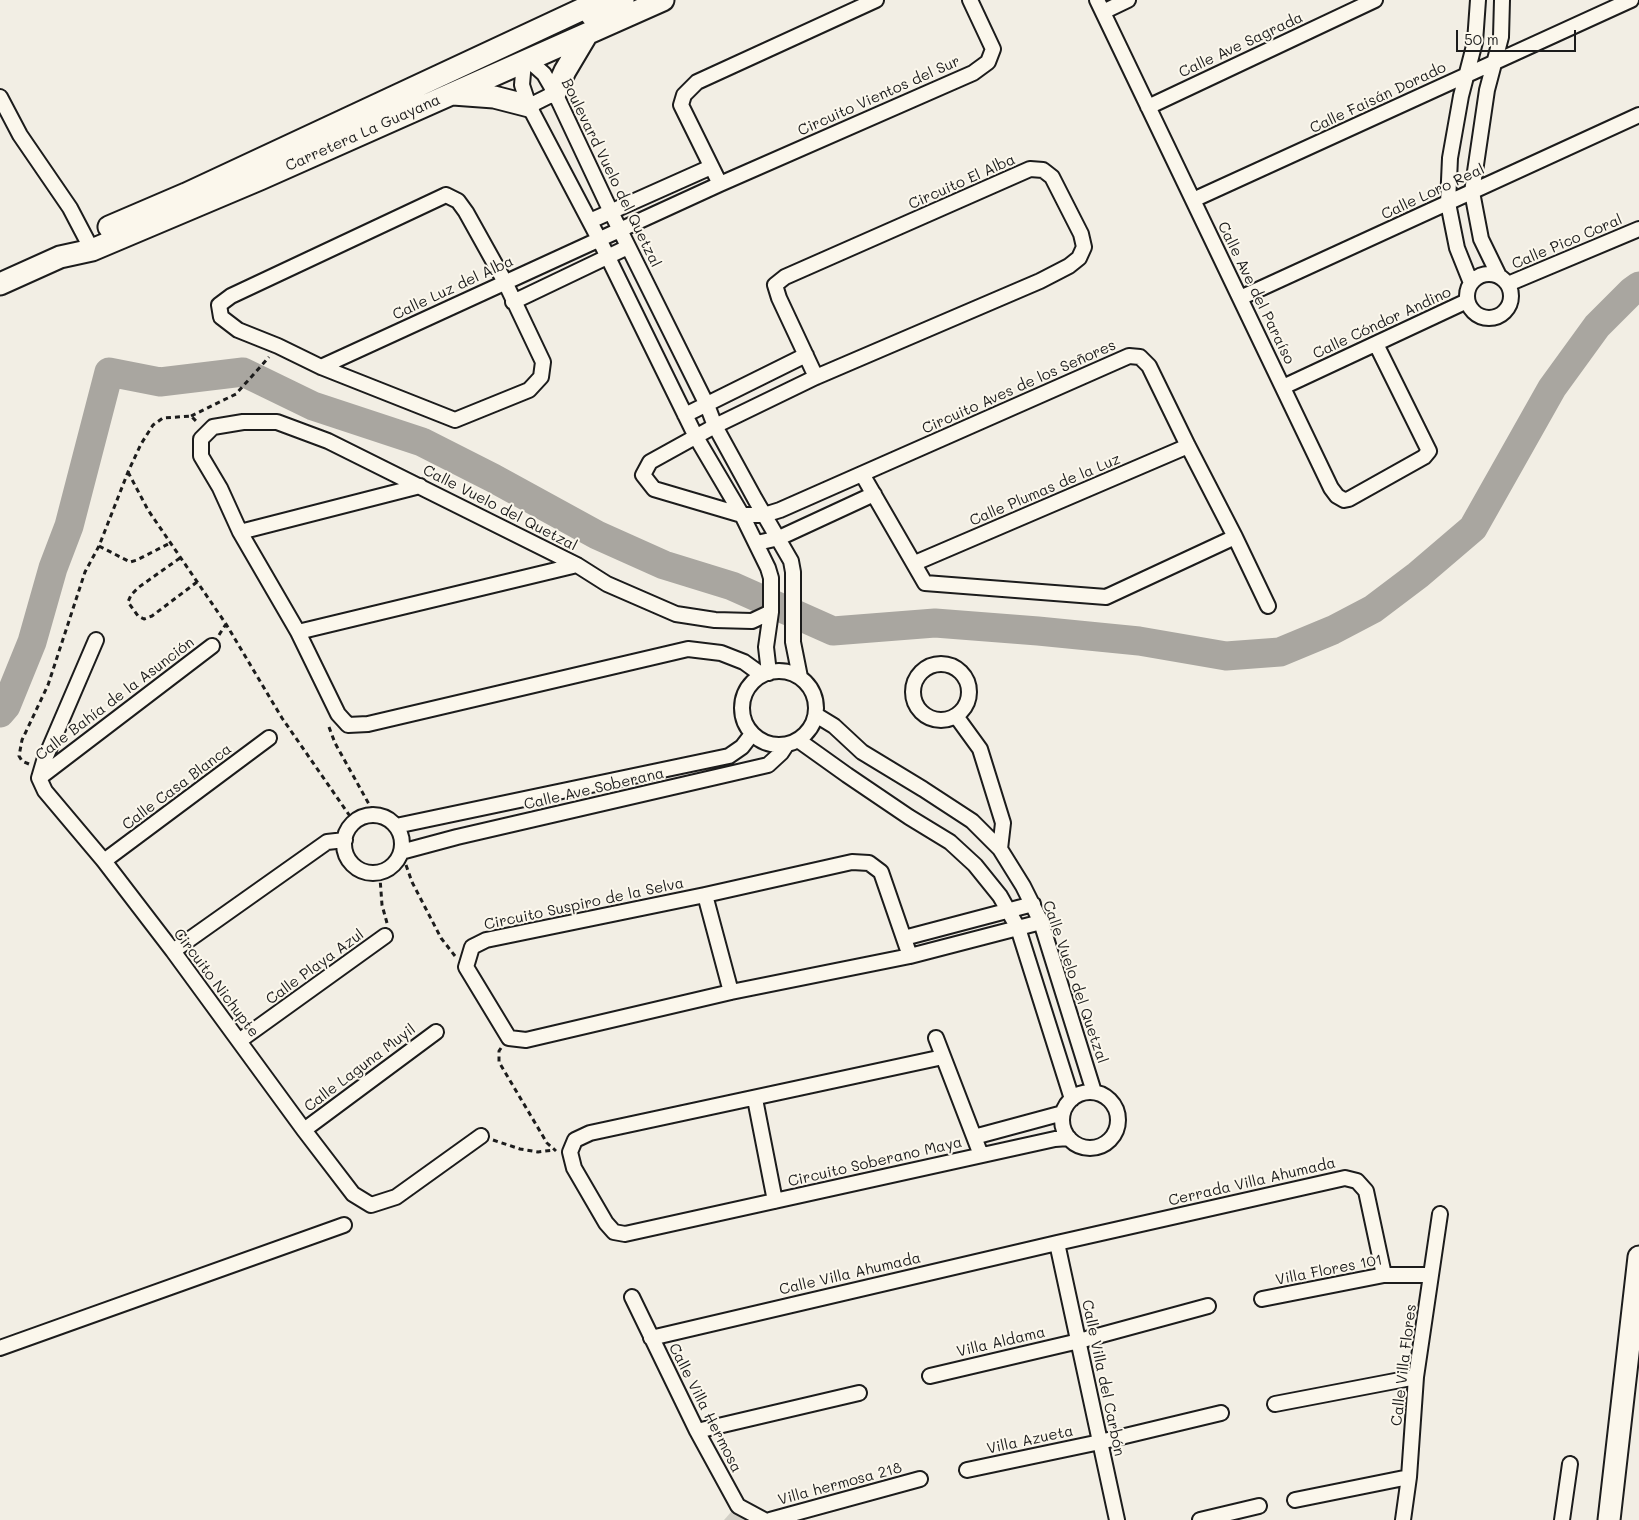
<!DOCTYPE html>
<meta charset="utf-8">
<style>
body{margin:0}
#map{position:relative;width:1639px;height:1520px;overflow:hidden;background:#f2eee4;font-family:Mali,sans-serif}
canvas{display:block}
.scale{position:absolute;left:1456px;top:30px;width:120px;height:22px;box-sizing:border-box;border:2px solid #1c1c1c;border-top:0;padding-left:6px;font-size:15px;line-height:18px;white-space:nowrap;color:#1c1c1c;-webkit-text-stroke:4px #fbf7ec;paint-order:stroke}
</style>
<div id="map">
<canvas width="1639" height="1520"></canvas>
<div class="scale">50 m</div>
</div>
<script>
const c = document.querySelector('canvas').getContext('2d');
c.lineJoin = 'round';
function fill(path, color) { c.fillStyle = color; c.fill(path, 'evenodd'); }
const shape = rows => new Path2D(rows.map(r => 'M' + r).join(''));
function trace(path, color, width, dash) { c.strokeStyle = color; c.lineWidth = width; c.lineCap = dash ? 'butt' : 'round'; c.setLineDash(dash || []); c.stroke(path); }
function drawText(font, color, halo, rows, align = 'center') {
  c.font = font + ' Mali,sans-serif'; c.lineWidth = 4; c.setLineDash([]); c.textBaseline = 'middle'; c.strokeStyle = halo; c.fillStyle = color; for (const [text, x, y, turn = 0] of rows) {
    c.save(); c.translate(x, y); c.rotate((+turn || 0) * Math.PI / 180); c.textAlign = isNaN(turn) ? turn : align; if (halo) c.strokeText(text, 0, 0); c.fillText(text, 0, 0); c.restore();
  }
}
const green = shape([
 [732,1511,748,1520,724,1520]
]);
const river = shape([
 [0,713,6,706,32,642,53,568,69,526,109,372,160,382,243,372,313,406,422,442,493,478,597,535,664,565,732,586,833,631,935,623,1038,631,1139,641,1226,656,1280,652,1333,630,1373,609,1418,575,1473,528,1552,388,1597,326,1632,291,1639,286]
]);
const path = shape([
 [191,416,236,394,269,357],
 [128,472,148,510,226,624,282,718,354,822],
 [99,546,130,562,137,560,170,543],
 [180,558,139,587,131,595,128,602,138,616,144,619,152,616,197,582],
 [219,635,226,624],
 [329,727,335,743,375,815],
 [29,764,22,761,19,756,22,740,48,685,85,572,99,546,128,472,141,444,153,425,163,418,191,416,198,423],
 [406,865,412,882,441,938,455,956],
 [387,923,382,905,380,878,388,869],
 [501,1048,499,1051,499,1062,547,1143,556,1151],
 [493,1140,520,1149,538,1152,554,1150]
]);
const minor = shape([
 [1097,0,1331,488,1337,496,1344,500,1349,499,1424,457,1429,451,1376,344],
 [1103,12,1128,0],
 [0,97,20,135,70,208,92,250],
 [529,106,555,93],
 [1148,107,1375,0],
 [720,184,681,105,684,95,697,82,876,0],
 [446,195,458,201,466,212,505,282,543,362,541,377,529,390,455,420,321,367,278,346,238,330,221,317,219,305,231,296,446,195],
 [1193,200,1631,0],
 [590,221,711,167],
 '1467 296a22 22 0 1 1 44 0a22 22 0 1 1-44 0Z',
 [1499,276,1481,239,1472,192,1487,90,1501,37,1502,0],
 [1471,283,1457,248,1448,203,1450,158,1461,96,1475,42,1478,0],
 [1508,284,1639,229],
 [1240,298,1639,115],
 [513,302,628,247],
 [321,367,720,184,973,73,988,62,993,49,970,0],
 [816,377,779,298,775,285,785,277,1030,169,1043,170,1052,177,1081,234,1084,247,1079,258,1069,266,1040,281,816,377,715,426,650,462,643,475,654,489,742,515,764,515,780,510,1129,356,1140,357,1149,366,1188,446,1235,537,1268,606],
 [1283,387,1467,301],
 [685,415,806,355],
 [862,474,925,583,1106,597,1235,537],
 [240,532,420,486],
 [757,543,779,538,874,494],
 [915,563,1188,446],
 [298,632,577,565],
 '913 692a28 28 0 1 1 56 0a28 28 0 1 1-56 0Z',
 '742 708a37 37 0 1 1 74 0a37 37 0 1 1-74 0Z',
 [769,673,766,647,771,612,771,578,768,568,742,515,696,437,599,239,529,106,522,85,524,61,534,65,544,74,555,93,611,212,707,405,715,426,755,499,791,561,793,572,793,642,800,677],
 [762,675,744,662,721,653,688,649,368,724,348,725,338,714,298,632,240,532,220,488,201,456,201,439,213,427,243,422,277,422,328,441,577,565,607,584,676,614,715,620,752,621,771,612],
 [816,715,834,726,862,752,923,789,972,821,1000,849,1023,886,1041,922,1094,1092],
 [956,716,980,749,1003,823,1000,849],
 [798,740,847,775,909,817,950,842,975,865,1000,896,1018,928,1072,1099],
 [39,778,45,791,104,861,173,951,304,1130,353,1194,371,1205,396,1197,481,1136],
 [39,778,212,646],
 [39,778,44,761,96,640],
 '344 844a29 29 0 1 1 58 0a29 29 0 1 1-58 0Z',
 [396,826,729,756,742,747,752,734],
 [401,852,457,837,768,765,781,753,787,744],
 [104,861,269,738],
 [705,895,731,992],
 [904,938,1033,904],
 [173,951,327,842,345,840],
 [910,956,881,872,869,863,852,862,705,895,486,940,472,947,466,967,509,1038,526,1040,731,992,910,956,1041,922],
 [936,1038,981,1155],
 [239,1041,385,936],
 [943,1057,590,1133,575,1140,570,1152,574,1168,606,1223,614,1232,625,1234,1055,1139,1069,1138],
 '1062 1120a28 28 0 1 1 56 0a28 28 0 1 1-56 0Z',
 [755,1099,775,1201],
 [304,1130,436,1032],
 [974,1137,1063,1113],
 [1057,1243,1117,1520],
 [632,1297,697,1431,738,1506,764,1520],
 [1262,1299,1384,1275,1431,1275],
 [651,1338,1057,1243,1345,1178,1357,1181,1366,1191,1384,1275],
 [0,1348,344,1225],
 [930,1376,1079,1341,1208,1306],
 [1275,1404,1416,1377],
 [697,1431,859,1393],
 [967,1470,1100,1442,1221,1413],
 [1295,1500,1409,1477],
 [770,1520,920,1479],
 [1200,1520,1259,1506],
 [1403,1520,1409,1477,1416,1377,1440,1214],
 [1562,1520,1570,1464]
]);
const primary = shape([
 [592,16,623,0],
 [555,93,565,71,587,34],
 [453,94,494,97,529,106],
 [109,227,186,194,602,0],
 [0,284,60,257,92,250,260,179,663,0],
 [1609,1520,1639,1257]
]);
const streetNames = [
 ["Calle Ave Sagrada",1241,45,-25],
 ["Circuito Vientos del Sur",879,96,-24],
 ["Calle Faisán Dorado",1378,98,-25],
 ["Carretera La Guayana",363,133,-24],
 ["Boulevard Vuelo del Quetzal",611,173,64],
 ["Circuito El Alba",962,182,-24],
 ["Calle Loro Real",1433,192,-25],
 ["Calle Pico Coral",1567,242,-23],
 ["Calle Luz del Alba",453,288,-25],
 ["Calle Ave del Paraíso",1256,293,64],
 ["Calle Cóndor Andino",1382,323,-25],
 ["Circuito Aves de los Señores",1019,387,-24],
 ["Calle Plumas de la Luz",1045,490,-23],
 ["Calle Vuelo del Quetzal",500,508,27],
 ["Calle Bahía de la Asunción",115,699,-37],
 ["Calle Casa Blanca",177,787,-37],
 ["Calle Ave Soberana",594,789,-13],
 ["Circuito Suspiro de la Selva",584,904,-12],
 ["Calle Playa Azul",315,967,-36],
 ["Calle Vuelo del Quetzal",1075,982,71],
 ["Circuito Nichupte",216,983,53],
 ["Calle Laguna Muyil",360,1068,-37],
 ["Circuito Soberano Maya",875,1162,-13],
 ["Cerrada Villa Ahumada",1252,1182,-13],
 ["Villa Flores 101",1329,1270,-11],
 ["Calle Villa Ahumada",850,1274,-13],
 ["Villa Aldama",1001,1342,-13],
 ["Calle Villa Flores",1404,1365,-83],
 ["Calle Villa del Carbón",1103,1378,78],
 ["Calle Villa Hermosa",705,1408,63],
 ["Villa Azueta",1030,1440,-12],
 ["Villa hermosa 218",840,1484,-15]
];
fill(green, '#d2cfc6');
trace(river, '#a9a6a0', 29);
trace(minor, '#1c1c1c', 18);
trace(primary, '#1c1c1c', 25);
trace(path, '#1c1c1c', 3, [5, 4]);
trace(minor, '#fbf7ec', 14);
trace(primary, '#fbf7ec', 21);
drawText('15px', '#1c1c1c', '#fbf7ec', streetNames);
</script>
